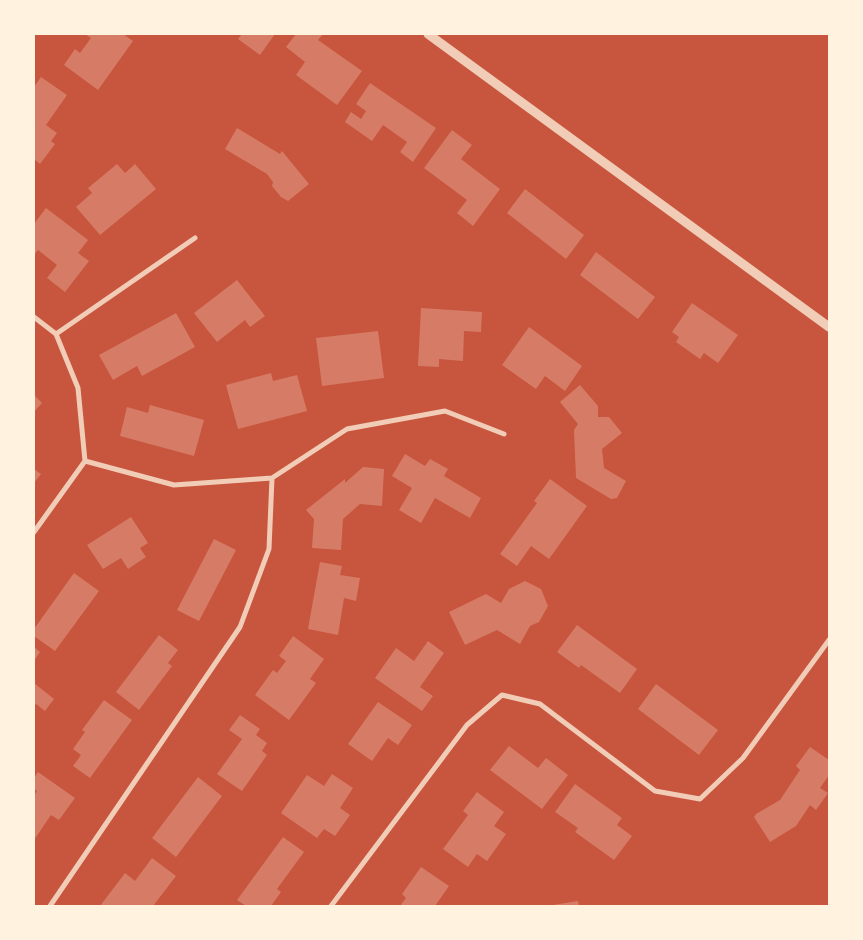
<!DOCTYPE html>
<style>
body{margin:0}
#map{position:relative;width:863px;height:940px;overflow:hidden;background:#c8553d;font-family:Manrope,sans-serif}
canvas{display:block}
.frame{position:absolute;inset:0;border:35px solid #fff3e0;pointer-events:none}
</style>
<div id="map">
<canvas width="863" height="940"></canvas>
<div class="frame"></div>
</div>
<script>
const c = document.querySelector('canvas').getContext('2d');
c.lineJoin = 'round';
function fill(path, color) { c.fillStyle = color; c.fill(path, 'evenodd'); }
const shape = rows => new Path2D(rows.map(r => 'M' + r).join(''));
function trace(path, color, width, dash) { c.strokeStyle = color; c.lineWidth = width; c.lineCap = dash ? 'butt' : 'round'; c.setLineDash(dash || []); c.stroke(path); }
const building = shape([
 [85,34,123,34,133,41,98,90,64,65,75,49,80,53,91,38],
 [242,34,275,34,260,55,238,39],
 [296,34,323,34,318,40,362,71,337,105,296,75,305,62,286,47],
 [41,77,67,95,46,125,57,133,51,141,55,144,40,164,34,159,34,87],
 [370,83,436,128,413,162,400,152,407,142,383,125,372,141,345,122,351,112,361,119,366,111,356,104],
 [237,128,280,154,282,151,309,184,288,201,281,197,272,186,273,182,267,174,225,149],
 [452,130,472,145,461,159,500,189,473,226,457,213,467,200,424,168],
 [117,164,125,173,135,164,156,189,100,235,76,207,92,193,88,188],
 [525,189,584,235,566,259,507,213],
 [46,208,88,240,78,253,89,261,65,292,47,278,57,265,38,250,34,255,34,224],
 [596,252,655,297,638,319,580,275],
 [237,280,265,316,250,327,245,320,217,342,194,313],
 [692,303,738,335,718,363,704,353,700,359,676,342,679,337,672,332],
 [421,308,482,312,481,332,464,331,463,361,439,359,439,367,418,366],
 [176,313,195,347,142,376,137,366,113,380,99,355],
 [529,327,582,366,565,391,545,376,536,389,502,365],
 [378,331,384,378,322,386,316,338],
 [271,373,273,381,297,375,307,411,238,429,226,385],
 [580,385,598,406,598,417,609,417,622,433,602,449,604,468,626,481,617,498,611,499,576,478,574,430,578,424,560,402],
 [34,395,42,403,34,412],
 [150,405,204,420,194,456,120,436,127,407,148,413],
 [405,454,425,466,430,459,448,469,444,476,481,498,470,518,435,498,421,523,399,510,412,488,392,476],
 [363,467,384,469,382,506,360,504,343,519,341,550,312,548,314,519,306,510,345,479,345,483],
 [34,469,41,474,34,483],
 [550,479,587,506,549,559,531,546,517,566,500,554,537,503,534,501],
 [131,517,148,543,140,548,146,557,128,569,121,558,103,569,87,545],
 [214,539,236,550,199,621,177,610],
 [320,562,342,566,340,575,360,578,356,601,344,598,338,635,308,629],
 [74,573,99,591,55,651,34,636,34,629],
 [525,581,541,589,548,606,539,622,530,626,520,644,497,630,465,645,449,612,486,594,501,603,509,589],
 [577,625,637,669,620,693,581,665,579,668,557,652],
 [159,635,178,650,168,663,172,666,139,710,116,692],
 [293,636,324,659,310,679,316,683,289,720,255,695,273,670,277,673,286,661,279,656],
 [428,641,444,653,420,687,433,696,422,711,375,678,396,648,414,661],
 [34,647,40,652,34,661],
 [34,683,54,699,45,711,36,704,34,706],
 [656,684,718,730,699,755,638,709],
 [104,700,132,720,90,778,73,766,81,755,73,749,85,732,82,730],
 [378,702,412,725,398,745,388,738,372,761,348,744],
 [240,715,260,729,256,735,267,743,262,751,267,755,242,791,217,774,242,739,229,730],
 [509,746,538,768,546,758,568,775,542,809,490,770],
 [810,747,829,760,829,775,820,788,828,793,816,810,810,805,796,826,770,842,754,817,756,814,780,800,800,770,796,766],
 [38,772,75,798,59,820,51,815,34,840,34,796,37,791,34,789,34,778],
 [332,774,353,788,340,808,350,815,335,836,324,829,317,838,281,813,307,775,324,786],
 [198,777,222,796,176,857,152,838],
 [575,784,622,818,617,825,632,836,614,860,575,832,578,828,555,812],
 [477,792,504,812,494,826,506,834,487,861,477,854,468,867,443,849,468,815,463,811],
 [283,837,304,852,277,889,281,892,271,906,246,906,237,900],
 [152,858,176,876,153,906,100,906,125,873,135,881],
 [421,867,449,886,435,906,400,906,406,898,402,894],
 [578,901,579,906,553,906,553,905]
]);
const minor = shape([
 [34,317,56,334,78,388,85,461,34,532],
 [56,334,195,238],
 [85,461,174,485,272,478,347,429,445,411,504,434],
 [50,906,240,627,269,549,272,478],
 [331,906,467,725,502,695,540,704,655,791,700,799,743,758,829,640]
]);
const tertiary = shape([
 [428,34,829,327]
]);
fill(building, '#d67c66');
trace(minor, '#f1ccb7', 5);
trace(tertiary, '#f1ccb7', 9);
</script>
